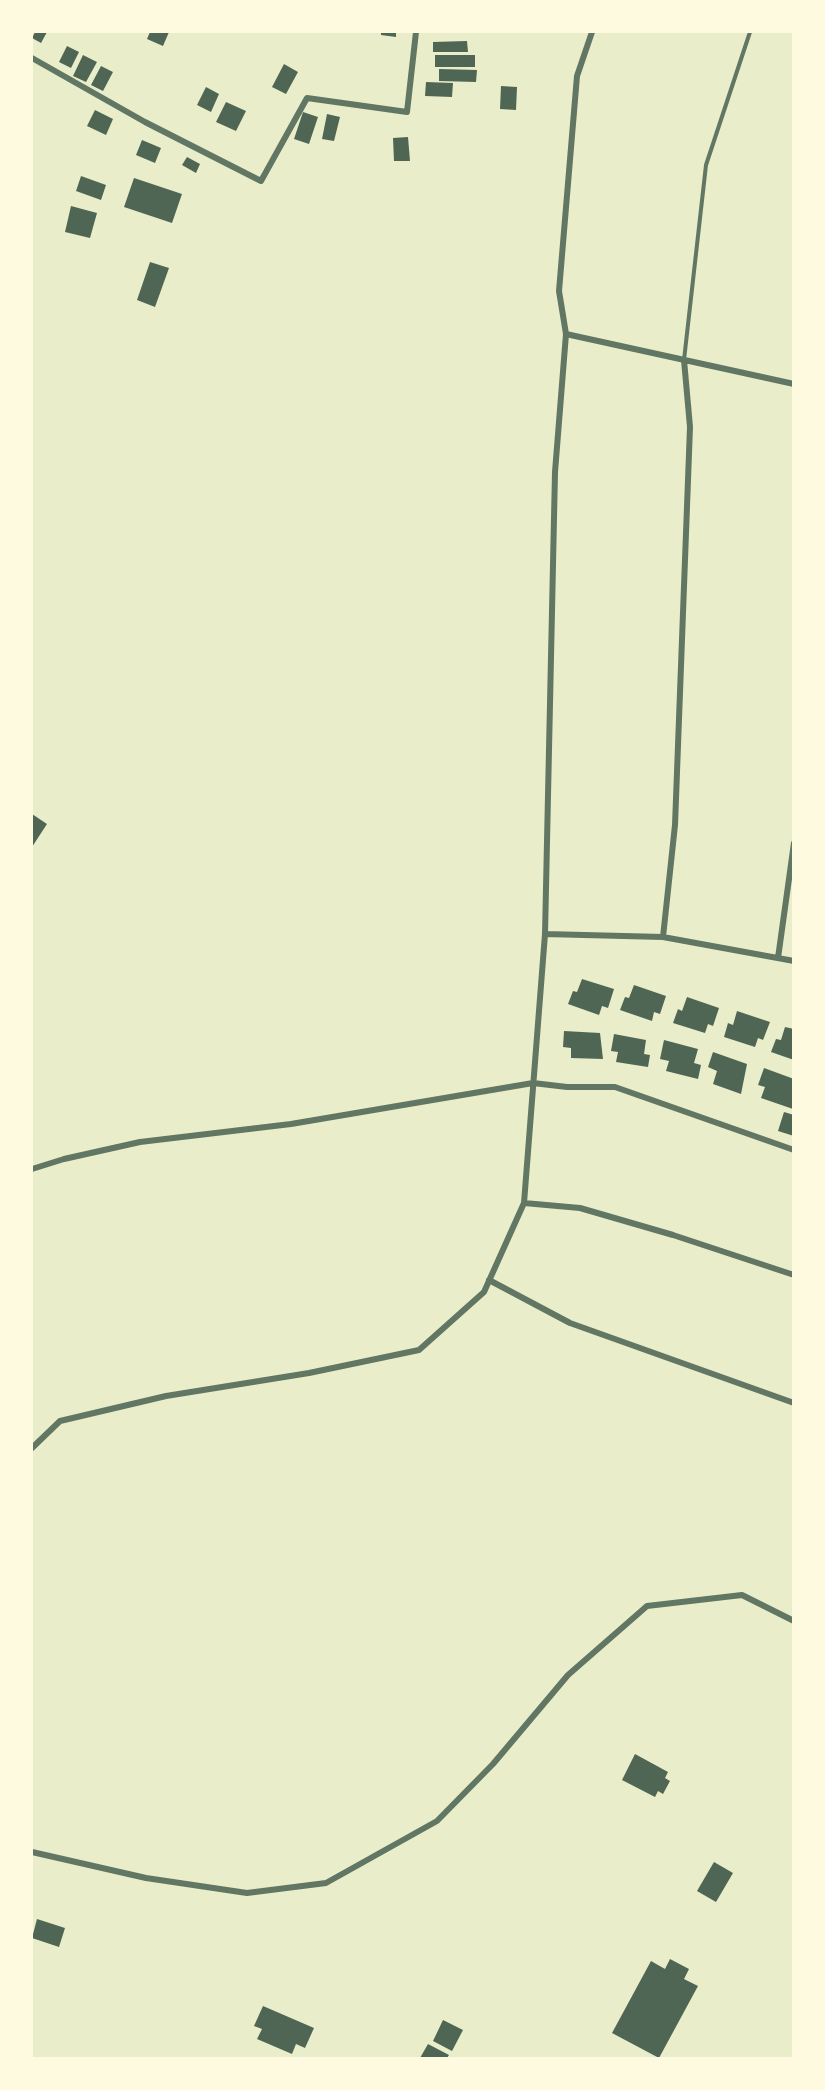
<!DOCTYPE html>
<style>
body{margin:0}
#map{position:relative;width:825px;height:2090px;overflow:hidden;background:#e9edc9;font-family:"Sofia Sans Condensed",sans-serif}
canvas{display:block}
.frame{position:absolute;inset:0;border:33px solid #fefae0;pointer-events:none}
</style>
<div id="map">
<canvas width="825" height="2090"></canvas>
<div class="frame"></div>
</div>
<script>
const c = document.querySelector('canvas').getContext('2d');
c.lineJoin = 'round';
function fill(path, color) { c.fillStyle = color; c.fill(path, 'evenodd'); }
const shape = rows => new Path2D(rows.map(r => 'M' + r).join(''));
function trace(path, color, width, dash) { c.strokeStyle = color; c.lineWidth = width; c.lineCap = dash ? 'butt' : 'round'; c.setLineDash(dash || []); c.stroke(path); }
const building = shape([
 [35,32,47,32,41,43,32,38],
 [150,32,169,32,163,46,147,39],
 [381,32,396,32,396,37,381,35],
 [467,41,468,52,433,52,433,42],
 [67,46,79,52,71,68,59,62],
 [83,55,97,62,86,82,73,76],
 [435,55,475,55,475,67,435,67],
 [284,64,298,72,286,94,272,87],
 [101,66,113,72,103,91,91,85],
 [439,69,477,70,476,82,439,81],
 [426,82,453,83,452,97,425,96],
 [501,86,517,87,516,110,500,109],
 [206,87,219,94,211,112,197,105],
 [226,102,246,111,236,131,216,122],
 [95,110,113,119,106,135,87,126],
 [303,112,318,117,309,144,294,139],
 [327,114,340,117,334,141,322,139],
 [408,137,410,161,394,161,393,138],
 [142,140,161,148,155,163,136,155],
 [187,157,200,164,196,173,182,165],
 [81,176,106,185,101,200,76,191],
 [134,178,182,194,172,223,124,207],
 [71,206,97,213,90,238,65,232],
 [150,262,169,268,155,307,137,300],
 [32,814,47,824,32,847],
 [582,979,614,989,608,1008,602,1006,599,1015,568,1004,573,991,577,992],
 [634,985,666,996,660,1014,654,1012,652,1021,620,1010,625,997,629,998],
 [687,997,719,1008,713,1026,708,1024,705,1033,673,1023,678,1009,682,1011],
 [737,1011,770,1022,763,1040,758,1038,755,1047,724,1037,728,1023,733,1025],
 [785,1027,794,1029,794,1060,771,1052,776,1039,781,1040],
 [564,1031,600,1033,603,1059,571,1058,571,1048,563,1047],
 [614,1034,646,1040,644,1054,650,1055,648,1067,616,1062,618,1052,611,1051],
 [664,1040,698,1049,694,1063,701,1065,698,1079,666,1071,669,1061,660,1059],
 [713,1052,747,1064,741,1094,713,1084,717,1071,708,1067],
 [764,1068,794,1079,793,1109,761,1098,765,1087,758,1085],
 [784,1112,794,1115,794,1136,778,1131],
 [635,1754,668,1772,665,1778,670,1781,663,1794,658,1791,655,1797,622,1780],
 [714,1862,733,1873,716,1902,697,1891],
 [37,1919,65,1928,59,1947,32,1938],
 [670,1959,689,1969,684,1979,698,1986,659,2058,612,2033,651,1961,665,1969],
 [263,2006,314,2028,305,2048,296,2044,292,2054,257,2039,262,2029,254,2026],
 [443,2020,463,2030,452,2051,433,2041],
 [428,2044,449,2055,447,2058,420,2058]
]);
const service = shape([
 [684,360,706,165,750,32]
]);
const minor = shape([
 [592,32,577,76,559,291,566,334,794,384],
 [32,58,145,122,261,181,307,98,407,112,416,32],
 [566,334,555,472,545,934,663,937,794,961],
 [663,937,675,825,690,427,684,360],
 [778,958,794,843],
 [32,1169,64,1159,140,1142,291,1124,533,1083,567,1087,615,1087,794,1150],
 [524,1203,580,1208,673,1235,794,1275],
 [489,1280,570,1323,794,1403],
 [32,1448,60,1421,166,1396,309,1373,419,1350,484,1292,524,1203,545,934],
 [32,1852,146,1878,247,1893,326,1883,437,1821,493,1764,568,1675,647,1606,742,1595,794,1621]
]);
fill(building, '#4f6655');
trace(service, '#617663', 4);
trace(minor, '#617663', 6);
</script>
